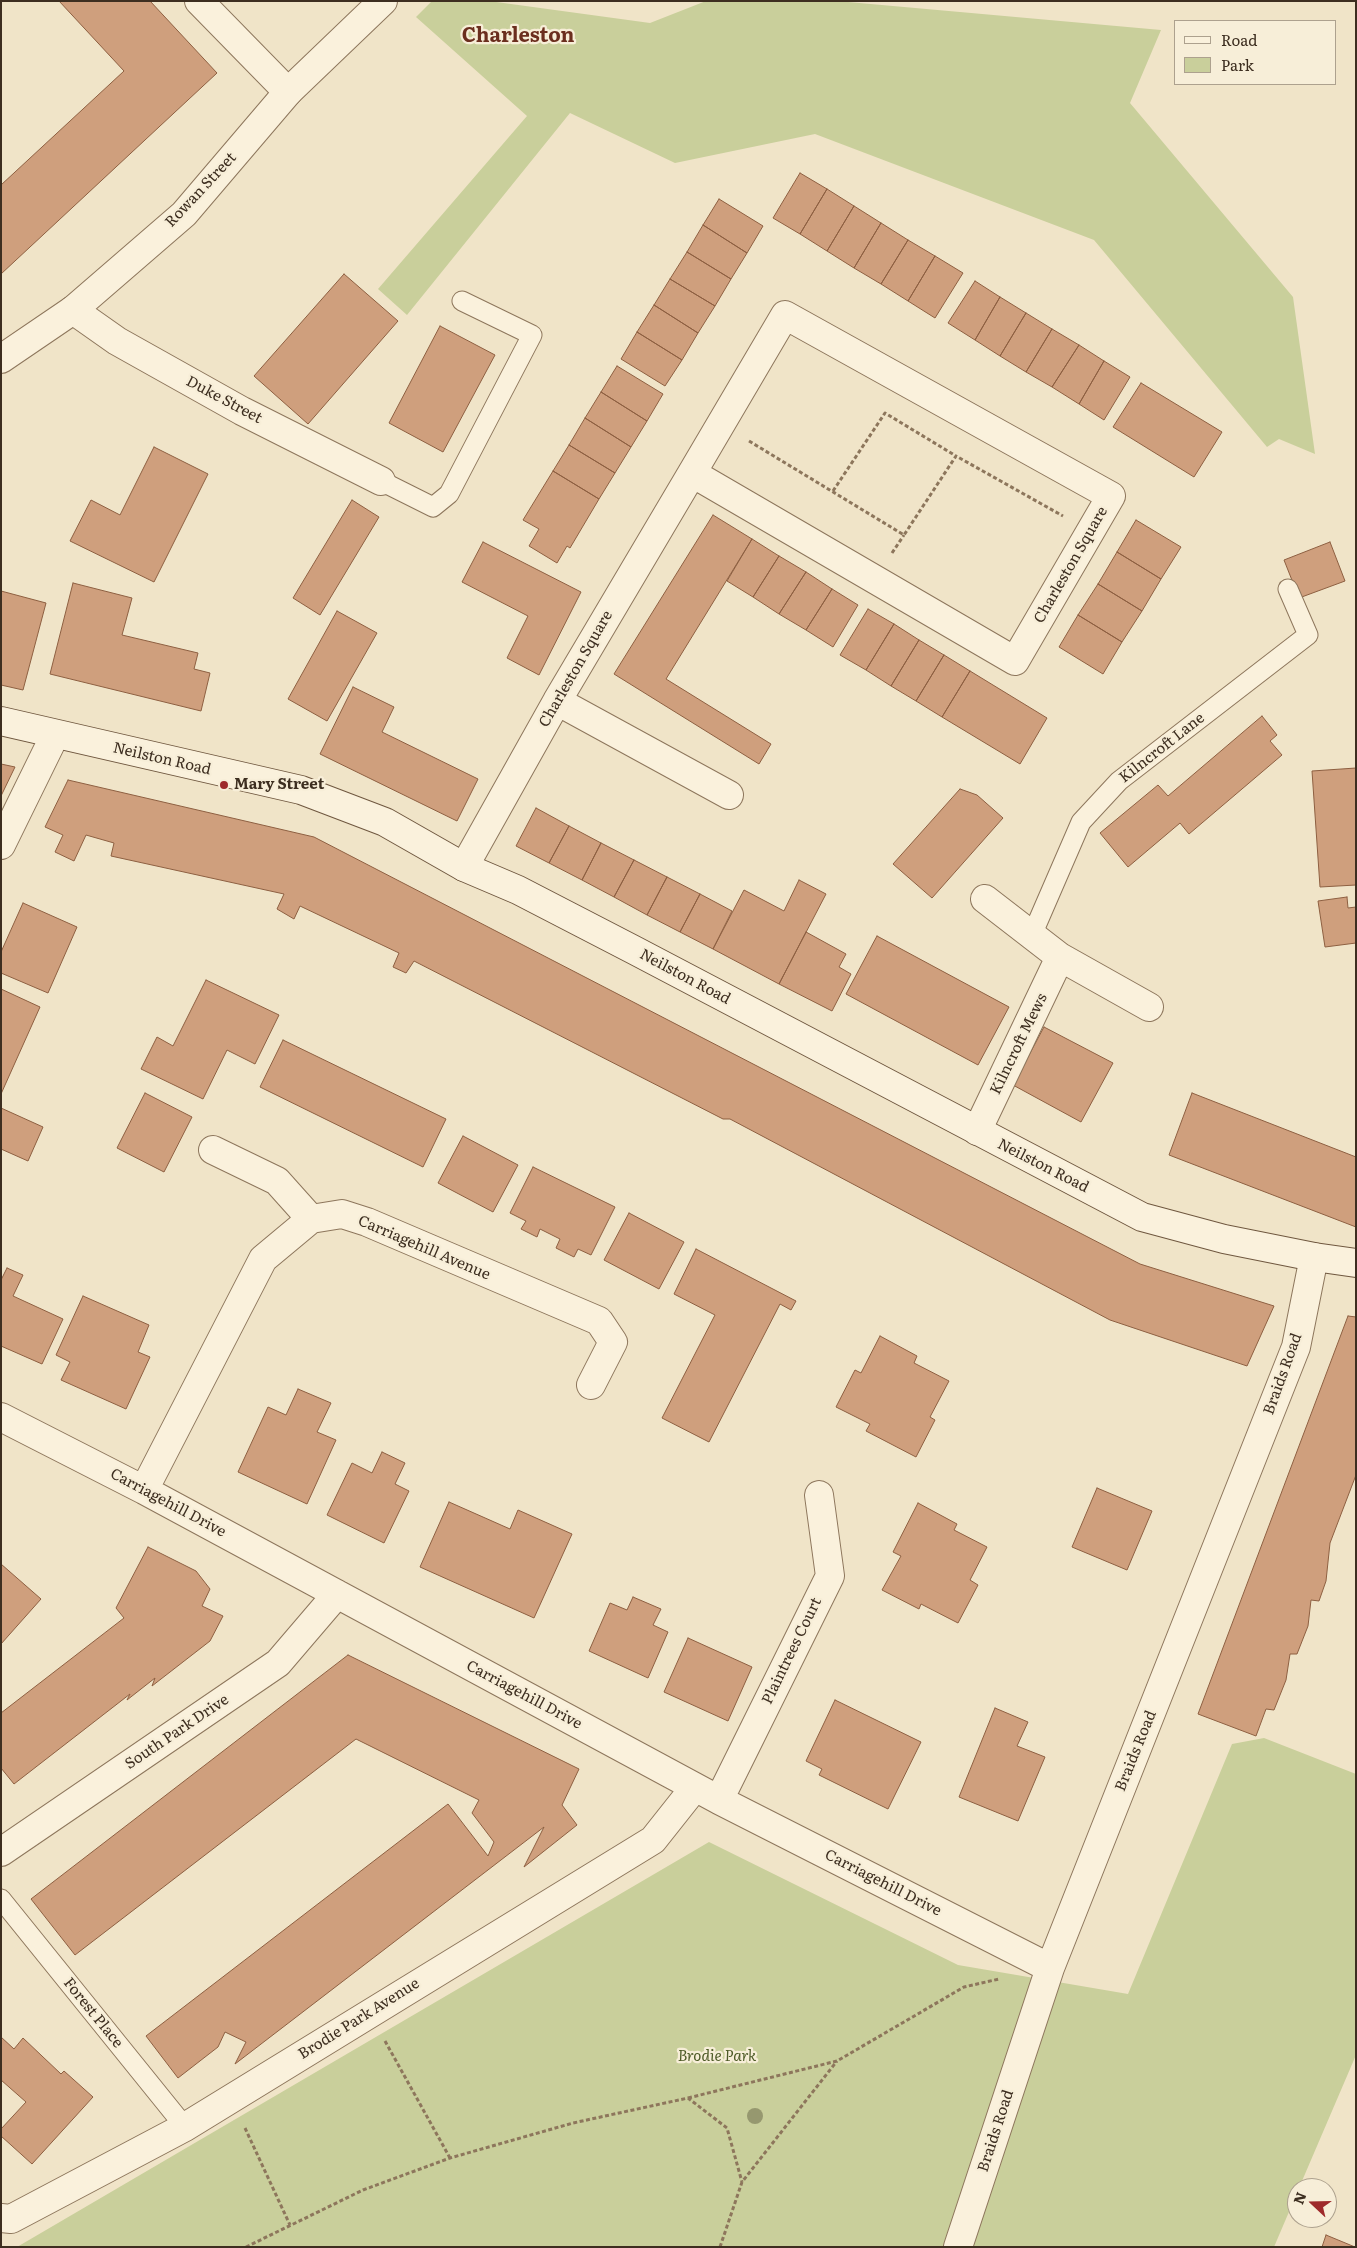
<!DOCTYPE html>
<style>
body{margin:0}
#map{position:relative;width:1357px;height:2248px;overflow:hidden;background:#f0e4c8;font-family:Literata,serif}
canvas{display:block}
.frame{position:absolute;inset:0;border:2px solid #3d2e20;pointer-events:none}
.legend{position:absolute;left:1174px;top:20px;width:162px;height:65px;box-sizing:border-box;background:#f7eed8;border:1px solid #ada18e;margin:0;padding:6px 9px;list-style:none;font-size:15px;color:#3d2e20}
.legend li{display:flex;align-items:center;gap:10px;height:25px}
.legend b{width:25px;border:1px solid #ada18e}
.north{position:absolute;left:1287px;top:2178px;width:50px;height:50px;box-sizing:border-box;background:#f7eed8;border:1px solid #ada18e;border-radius:50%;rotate:291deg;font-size:14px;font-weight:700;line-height:20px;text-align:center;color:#3d2e20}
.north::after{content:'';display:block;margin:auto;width:18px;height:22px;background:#9e2a2b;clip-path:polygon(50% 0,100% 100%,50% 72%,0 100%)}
</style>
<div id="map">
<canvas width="1357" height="2248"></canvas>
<div class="frame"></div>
<ul class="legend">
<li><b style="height:6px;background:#faf1dc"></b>Road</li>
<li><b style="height:14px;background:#c9cf9b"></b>Park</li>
</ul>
<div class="north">N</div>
</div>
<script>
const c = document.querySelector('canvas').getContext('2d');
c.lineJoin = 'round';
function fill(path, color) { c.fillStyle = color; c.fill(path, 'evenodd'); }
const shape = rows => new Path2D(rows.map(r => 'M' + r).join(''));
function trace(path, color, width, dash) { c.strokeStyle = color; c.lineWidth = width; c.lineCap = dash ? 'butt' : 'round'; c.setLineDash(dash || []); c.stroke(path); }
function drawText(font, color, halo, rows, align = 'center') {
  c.font = font + ' Literata,serif'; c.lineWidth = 4.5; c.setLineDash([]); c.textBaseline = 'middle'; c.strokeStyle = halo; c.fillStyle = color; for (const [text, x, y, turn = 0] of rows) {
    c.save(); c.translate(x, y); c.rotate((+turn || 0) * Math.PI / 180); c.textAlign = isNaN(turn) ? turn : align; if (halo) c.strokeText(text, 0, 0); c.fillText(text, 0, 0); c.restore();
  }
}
const green = shape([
 [432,1,489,1,650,23,706,1,837,1,1161,30,1130,103,1293,297,1315,454,1279,439,1267,447,1094,240,815,134,675,163,570,113,407,315,378,289,527,116,416,17],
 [1264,1738,1356,1774,1356,2055,1299,2188,1297,2188,1297,2193,1274,2247,17,2247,709,1842,958,1965,1128,1994,1232,1744]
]);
const building = shape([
 [59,1,150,1,217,73,1,274,1,185,124,71,59,1],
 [800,173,827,189,800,234,773,218,800,173],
 [827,189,854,206,827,251,800,234,827,189],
 [719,199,763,226,747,253,703,225,719,199],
 [854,206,881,223,854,268,827,251,854,206],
 [881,223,908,240,881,284,854,268,881,223],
 [703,225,747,253,731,279,687,252,703,225],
 [908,240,935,256,908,301,881,284,908,240],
 [687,252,731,279,715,306,670,279,687,252],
 [935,256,963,273,935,318,908,301,935,256],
 [344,274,398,321,308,424,254,376,344,274],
 [670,279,715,306,698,333,654,305,670,279],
 [975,281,1000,297,975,340,948,323,975,281],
 [1000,297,1026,313,1000,356,975,340,1000,297],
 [654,305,698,333,682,360,637,332,654,305],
 [1026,313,1052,329,1026,372,1000,356,1026,313],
 [440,326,495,355,443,452,389,423,440,326],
 [1052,329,1079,345,1052,387,1026,372,1052,329],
 [637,332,682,360,665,386,621,359,637,332],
 [1079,345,1104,361,1079,404,1052,387,1079,345],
 [1104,361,1130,377,1104,420,1079,404,1104,361],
 [617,366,663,394,647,421,601,392,617,366],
 [1141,383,1222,432,1194,477,1113,427,1141,383],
 [601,392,647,421,631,447,585,418,601,392],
 [585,418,631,447,615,473,569,445,585,418],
 [569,445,615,473,599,499,553,471,569,445],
 [154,447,208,474,154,582,70,541,91,500,120,515,154,447],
 [553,471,599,499,570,548,567,546,557,563,529,546,539,529,523,520,553,471],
 [352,500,379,517,320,615,293,598,352,500],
 [713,515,752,539,666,679,771,744,759,764,614,674,713,515],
 [1136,520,1181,547,1161,579,1117,552,1136,520],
 [752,539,779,556,753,597,727,581,752,539],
 [483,542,581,592,539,675,507,658,528,616,462,582,483,542],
 [1330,542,1345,581,1299,598,1284,560,1330,542],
 [1117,552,1161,579,1142,611,1098,584,1117,552],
 [779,556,806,572,779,614,753,597,779,556],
 [806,572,832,589,806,630,779,614,806,572],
 [73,583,132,598,122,635,198,653,194,669,210,673,201,711,50,674,73,583],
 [1098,584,1142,611,1122,642,1078,615,1098,584],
 [832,589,858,605,833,647,806,630,832,589],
 [1,591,46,603,23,690,1,685,1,591],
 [868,609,894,624,866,670,840,655,868,609],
 [337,611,377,633,327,721,288,699,337,611],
 [1078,615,1122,642,1103,674,1059,647,1078,615],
 [894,624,919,640,891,686,866,670,894,624],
 [919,640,944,655,916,701,891,686,919,640],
 [944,655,970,671,942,717,916,701,944,655],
 [970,671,1047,718,1020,764,942,717,970,671],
 [353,687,394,707,382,732,478,779,457,821,320,754,353,687],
 [1262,716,1277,735,1270,741,1282,755,1189,834,1180,823,1128,867,1100,833,1158,785,1168,796,1262,716],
 [1,764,15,767,1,796,1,764],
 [1356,768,1356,885,1320,887,1312,771,1356,768],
 [68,780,314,837,1140,1264,1274,1306,1247,1366,1110,1320,730,1119,723,1119,414,961,406,973,393,967,399,953,300,906,294,919,277,909,284,894,111,856,114,843,86,835,74,861,55,852,63,835,45,827,68,780],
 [960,789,977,795,1003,818,932,898,893,864,960,789],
 [536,808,569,826,549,863,516,846,536,808],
 [569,826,601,843,582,880,549,863,569,826],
 [601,843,634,860,614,897,582,880,601,843],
 [634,860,667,877,647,915,614,897,634,860],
 [667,877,700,894,680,932,647,915,667,877],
 [799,880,826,894,779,984,713,949,744,890,784,911,799,880],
 [700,894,732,911,713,949,680,932,700,894],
 [1347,897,1348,908,1356,907,1356,943,1325,947,1318,901,1347,897],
 [23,903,77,927,48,993,1,973,1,952,23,903],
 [806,932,846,954,839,967,851,974,832,1011,779,984,806,932],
 [877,936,1009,1007,978,1065,846,994,877,936],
 [206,980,279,1015,255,1064,227,1050,203,1099,141,1069,157,1037,173,1046,206,980],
 [1,989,40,1007,1,1094,1,989],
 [1044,1027,1113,1063,1081,1122,1013,1085,1044,1027],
 [283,1040,446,1119,423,1167,260,1087,283,1040],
 [145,1093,192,1117,164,1172,117,1148,145,1093],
 [1192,1093,1356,1157,1356,1227,1169,1155,1192,1093],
 [1,1108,43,1127,28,1161,1,1149,1,1108],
 [463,1136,518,1165,493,1212,438,1183,463,1136],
 [533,1167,615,1207,591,1255,578,1249,574,1257,556,1248,560,1239,540,1229,537,1237,521,1229,526,1221,510,1213,533,1167],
 [629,1213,684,1242,659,1289,604,1260,629,1213],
 [696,1249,796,1301,791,1310,780,1304,709,1442,662,1418,715,1315,674,1294,696,1249],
 [7,1268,23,1275,13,1296,63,1319,42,1364,1,1346,1,1280,7,1268],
 [83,1296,149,1325,138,1352,150,1357,126,1409,61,1380,70,1362,56,1355,83,1296],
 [1348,1316,1356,1317,1356,1475,1330,1543,1326,1581,1319,1601,1311,1600,1308,1626,1297,1654,1290,1654,1286,1680,1274,1710,1266,1709,1256,1736,1198,1714,1348,1316],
 [880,1336,917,1356,914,1363,949,1381,930,1417,935,1420,916,1457,866,1431,870,1424,836,1407,855,1370,861,1373,880,1336],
 [298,1389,331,1403,317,1432,336,1440,307,1504,238,1472,268,1407,286,1415,298,1389],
 [382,1452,405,1463,395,1484,409,1491,384,1543,327,1515,352,1463,372,1473,382,1452],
 [1097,1488,1152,1511,1127,1570,1072,1547,1097,1488],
 [449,1502,510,1529,518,1510,572,1534,534,1618,420,1567,449,1502],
 [918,1503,957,1524,954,1530,987,1547,970,1580,978,1585,958,1623,921,1604,919,1609,882,1590,901,1556,893,1552,918,1503],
 [148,1547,196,1571,210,1589,202,1606,223,1616,210,1641,152,1686,155,1678,127,1700,130,1694,14,1784,1,1768,1,1713,124,1618,116,1608,148,1547],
 [1,1564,41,1599,1,1644,1,1564],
 [633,1597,661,1609,653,1625,668,1632,648,1678,589,1651,610,1603,627,1610,633,1597],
 [688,1638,752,1667,728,1721,664,1692,688,1638],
 [348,1655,579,1769,562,1805,577,1825,524,1867,544,1827,235,2064,246,2042,225,2032,218,2047,178,2078,146,2036,448,1804,488,1856,494,1842,472,1813,479,1800,356,1739,75,1955,31,1899,348,1655],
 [835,1700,921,1742,888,1809,819,1775,822,1769,806,1761,835,1700],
 [995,1708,1028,1722,1017,1746,1045,1757,1018,1821,959,1797,995,1708],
 [1,2037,14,2049,23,2038,61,2074,64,2071,93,2097,32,2164,1,2136,1,2129,26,2102,1,2080,1,2037],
 [1326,2235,1355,2247,1322,2247,1326,2235]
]);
const path = shape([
 [749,441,904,535,956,456,1063,516],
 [833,491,885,413,956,456],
 [892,553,904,535],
 [385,2041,450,2158],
 [688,2098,837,2061,964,1987,999,1979],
 [245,2128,290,2225],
 [246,2247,363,2190,450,2158,573,2123,688,2098,727,2128,742,2182],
 [720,2247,742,2182,837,2061]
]);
const service = shape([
 [381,481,433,507,449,494,532,335,462,301],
 [1032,935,1081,822,1119,781,1308,635,1288,589],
 [1,1899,185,2127]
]);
const minor = shape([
 [199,1,288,92],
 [73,310,117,341,242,411,381,481],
 [557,701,729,795],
 [1,845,55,735],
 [464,867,557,701,692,473,785,315,1111,496,1015,661,692,473],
 [985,899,1060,957,1149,1007],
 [977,1131,1060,957],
 [213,1150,277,1181,311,1219],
 [1,1417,144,1490,719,1800,1050,1968],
 [144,1490,263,1259,311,1219,342,1214,367,1222,599,1321,613,1342,591,1385],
 [719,1800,830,1576,819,1495],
 [1,1852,278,1663,337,1594],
 [1,2218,11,2219,185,2127,653,1840,695,1787],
 [958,2247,1050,1968,1296,1347,1314,1257]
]);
const tertiary = shape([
 [1,359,73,310,184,214,288,92,383,1]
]);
const secondary = shape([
 [1,721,301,790,385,822,464,867,518,890,634,950,1142,1217,1224,1239,1314,1257,1356,1263]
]);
const trees = [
 [755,2116]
];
const markers = [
 [224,785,5,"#9e2a2b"]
];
const streetNames = [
 ["Rowan Street",201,190,-47],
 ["Duke Street",224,400,28],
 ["Charleston Square",1071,565,-60],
 ["Charleston Square",576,669,-60],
 ["Kilncroft Lane",1162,748,-38],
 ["Neilston Road",162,759,13],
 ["Neilston Road",685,977,28],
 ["Kilncroft Mews",1019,1044,-64],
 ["Neilston Road",1043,1166,27],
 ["Carriagehill Avenue",424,1248,23],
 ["Braids Road",1283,1374,-70],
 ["Carriagehill Drive",168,1503,28],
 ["Plaintrees Court",792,1651,-64],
 ["Carriagehill Drive",524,1695,28],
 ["South Park Drive",177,1732,-34],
 ["Braids Road",1136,1751,-68],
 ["Carriagehill Drive",883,1883,27],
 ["Forest Place",93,2013,51],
 ["Brodie Park Avenue",359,2019,-32],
 ["Braids Road",996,2131,-72]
];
const poiNames = [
 ["Mary Street",234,785]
];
const parkNames = [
 ["Brodie Park",717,2057]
];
const districtNames = [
 ["Charleston",518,36]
];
fill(green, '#c9cf9b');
fill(building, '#cf9f7d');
trace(building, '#8d5f41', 1);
trace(service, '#8d765c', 21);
trace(minor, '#8d765c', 30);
trace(tertiary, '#8d765c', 30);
trace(secondary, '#6f573f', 30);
trace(path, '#8d765c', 3, [4, 2.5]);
trace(service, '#faf1dc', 19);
trace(minor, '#faf1dc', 28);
trace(tertiary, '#faf1dc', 28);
trace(secondary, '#faf1dc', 28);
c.fillStyle = '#96986f';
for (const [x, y] of trees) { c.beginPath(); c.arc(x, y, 8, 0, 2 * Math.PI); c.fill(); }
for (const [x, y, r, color] of markers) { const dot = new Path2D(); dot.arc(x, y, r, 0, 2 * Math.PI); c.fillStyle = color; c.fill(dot); trace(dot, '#f7eed8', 2); }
drawText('15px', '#3d2e20', '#f7eed8', streetNames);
drawText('bold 15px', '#3d2e20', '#f7eed8', poiNames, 'left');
drawText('italic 15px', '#4d5a26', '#f7eed8', parkNames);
drawText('bold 20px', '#6b2e1e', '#f7eed8', districtNames);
</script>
